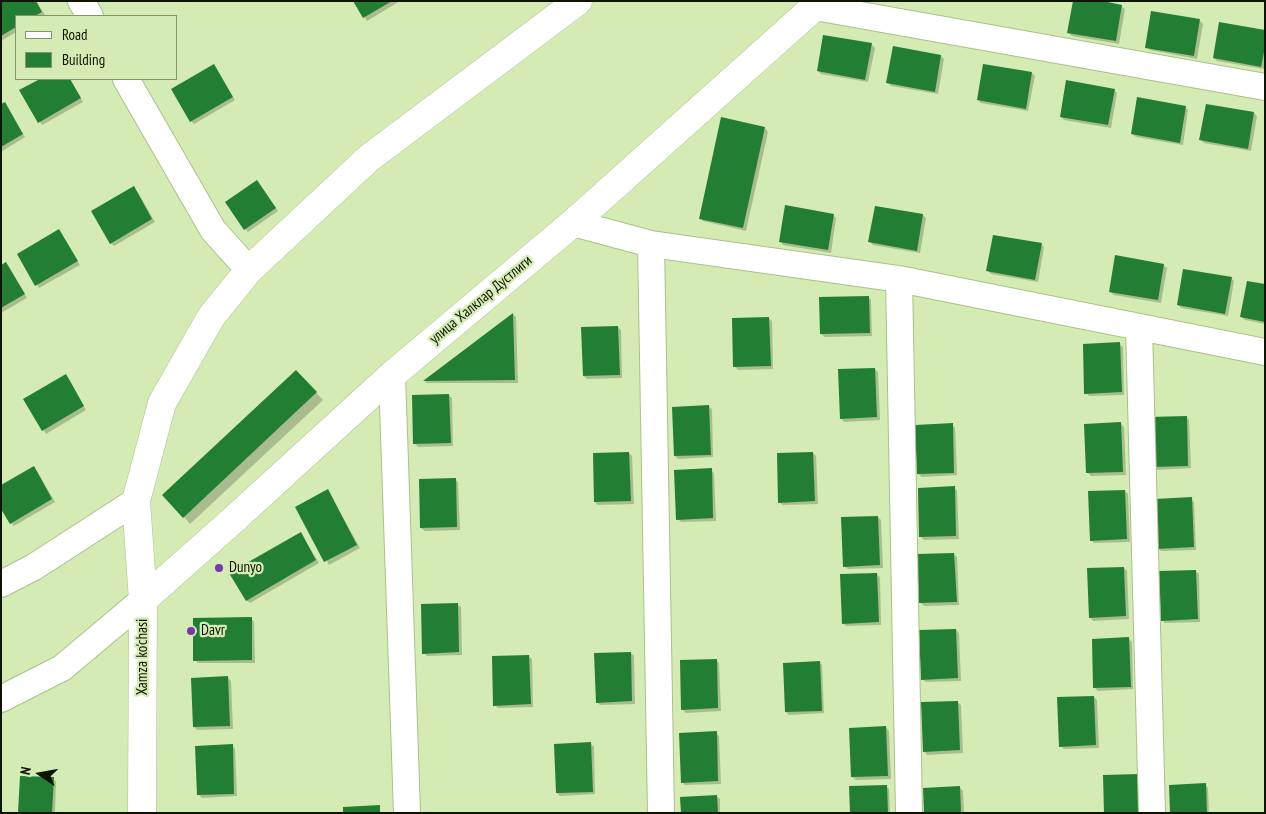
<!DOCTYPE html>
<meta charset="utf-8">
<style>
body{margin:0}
#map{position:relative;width:1266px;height:814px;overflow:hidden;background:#d4ebb3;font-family:"PT Sans Narrow",sans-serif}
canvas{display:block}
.frame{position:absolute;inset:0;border:2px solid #0d1402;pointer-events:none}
.legend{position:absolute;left:15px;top:15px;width:162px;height:65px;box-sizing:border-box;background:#d4ebb3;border:1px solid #84956c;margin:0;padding:6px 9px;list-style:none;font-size:15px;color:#0d1402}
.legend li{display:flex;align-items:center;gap:10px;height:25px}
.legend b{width:25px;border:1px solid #84956c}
.north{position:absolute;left:15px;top:749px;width:50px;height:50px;-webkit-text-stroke:4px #d4ebb3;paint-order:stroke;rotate:282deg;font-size:14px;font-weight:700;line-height:20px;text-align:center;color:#0d1402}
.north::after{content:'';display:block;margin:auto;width:18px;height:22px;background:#0d1402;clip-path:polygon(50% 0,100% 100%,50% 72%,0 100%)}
</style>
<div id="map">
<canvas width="1266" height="814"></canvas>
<div class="frame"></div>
<ul class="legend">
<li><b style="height:6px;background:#fff"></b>Road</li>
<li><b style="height:14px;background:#217e32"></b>Building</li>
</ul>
<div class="north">N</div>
</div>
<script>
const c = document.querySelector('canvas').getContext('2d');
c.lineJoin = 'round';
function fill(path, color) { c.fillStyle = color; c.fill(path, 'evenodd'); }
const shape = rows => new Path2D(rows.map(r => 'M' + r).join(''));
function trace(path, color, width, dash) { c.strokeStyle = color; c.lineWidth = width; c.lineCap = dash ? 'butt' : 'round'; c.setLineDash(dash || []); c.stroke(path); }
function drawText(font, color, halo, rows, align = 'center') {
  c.font = font + ' "PT Sans Narrow",sans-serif'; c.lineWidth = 4.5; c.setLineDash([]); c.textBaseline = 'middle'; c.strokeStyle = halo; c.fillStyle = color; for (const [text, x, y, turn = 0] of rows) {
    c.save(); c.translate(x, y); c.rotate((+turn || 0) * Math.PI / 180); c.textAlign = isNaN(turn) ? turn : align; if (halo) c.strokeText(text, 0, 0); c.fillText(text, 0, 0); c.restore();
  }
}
const shadow = shape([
 [1,1,36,1,45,15,16,16,16,32,1,41],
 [354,1,400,1,367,21],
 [1121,6,1125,9,1119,44,1072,36,1068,32],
 [1152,13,1200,21,1203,24,1197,59,1150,50,1147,47],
 [1265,31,1264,69,1217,61,1214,58],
 [871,44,875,48,868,82,821,74,818,71],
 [941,56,944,59,938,94,891,86,888,83],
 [214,66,235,100,194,124,191,121],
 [1032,73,1035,76,1028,111,981,103,978,100],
 [42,79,70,79,83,102,42,125,21,91],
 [1114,90,1117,93,1111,128,1064,120,1061,117],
 [4,103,25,137,1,152,1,105],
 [1185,107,1188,110,1183,145,1136,137,1132,134],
 [1254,113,1257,116,1251,151,1204,143,1201,140],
 [765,128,768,132,746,231,703,221,700,218],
 [260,185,278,211,248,232,227,203],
 [137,191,155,222,114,246,111,243],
 [833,215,836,218,831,253,783,245,780,241],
 [923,215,926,218,920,253,873,245,870,242],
 [59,231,80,265,39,288,18,254],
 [1041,244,1044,247,1038,282,991,274,988,271],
 [6,264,27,298,1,313,1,267],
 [1163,265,1167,268,1161,303,1114,295,1110,292],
 [1231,278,1234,281,1228,316,1181,308,1178,305],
 [1265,285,1265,324,1245,320,1242,317],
 [868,297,871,300,872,336,825,337,821,334],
 [513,314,516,317,518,383,427,383,425,381],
 [768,318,772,321,773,369,738,370,735,367],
 [618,327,621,330,622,378,587,379,584,376],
 [1119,344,1123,347,1124,395,1089,396,1086,393],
 [875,369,878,372,880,420,844,422,841,418],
 [303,378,323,400,190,524,184,517],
 [69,379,86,410,46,434,25,400],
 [448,395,452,398,453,446,418,447,415,444],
 [708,406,712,409,713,457,678,459,675,456],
 [1186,417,1189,420,1191,468,1156,470,1152,467],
 [1121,424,1124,427,1126,475,1091,476,1088,473],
 [952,425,955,428,957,475,922,477,918,474],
 [629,453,632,456,634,504,598,505,595,502],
 [813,453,816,456,818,504,783,505,779,502],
 [711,470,714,473,716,521,681,522,678,519],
 [37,471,55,502,14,526,11,523],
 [455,479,458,482,460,530,425,531,421,528],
 [954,487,957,491,959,539,924,540,921,537],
 [328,491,360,548,329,565,297,507],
 [1125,491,1128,494,1130,542,1094,543,1091,540],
 [1191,499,1194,502,1196,550,1161,551,1158,548],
 [878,517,881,520,883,568,848,569,844,566],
 [301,534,319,563,250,603,246,600],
 [954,554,957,557,959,605,924,606,921,603,919,555],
 [1124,568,1127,571,1129,619,1093,621,1090,617],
 [1195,571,1199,574,1200,622,1165,623,1162,620],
 [876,574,880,577,881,625,846,626,843,623],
 [457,604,461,607,462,655,427,656,424,653],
 [251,618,254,622,255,663,198,663,195,660],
 [956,630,959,633,961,681,926,682,922,679],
 [1128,638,1132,642,1133,689,1098,691,1095,688],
 [631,653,634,656,635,704,600,705,597,702],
 [528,656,532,659,533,707,498,708,495,705],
 [716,660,719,663,721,711,686,713,683,710],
 [819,662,822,665,824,713,789,715,786,712],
 [228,678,231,681,233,729,197,730,194,727],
 [1094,697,1097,700,1099,748,1064,749,1061,746],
 [957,702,961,705,963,753,927,755,924,751],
 [886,727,889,731,891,779,856,780,852,777],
 [716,733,719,736,721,784,685,785,682,782],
 [591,744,594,747,595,794,560,796,557,793],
 [232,745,235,749,237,796,202,798,198,794],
 [53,778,56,782,55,813,20,813],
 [1205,785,1208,788,1209,813,1171,813],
 [886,786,889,789,890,813,851,813],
 [960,788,963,791,964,813,925,813],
 [716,796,720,799,720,813,682,813]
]);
const building = shape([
 [1,1,36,1,42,12,35,16,16,16,16,27,1,36],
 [353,1,392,1,363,18],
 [1073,1,1103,1,1122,5,1116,41,1067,33],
 [1151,11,1200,19,1194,56,1145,48],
 [1219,22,1265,30,1265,47,1261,67,1213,58],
 [823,35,872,43,865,80,817,71],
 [893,46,941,55,935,92,886,83],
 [214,64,233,97,190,122,171,89],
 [983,64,1032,72,1026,109,977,100],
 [40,79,70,79,81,98,38,123,19,90],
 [1066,80,1115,89,1108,125,1060,117],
 [1137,97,1186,106,1180,143,1131,134],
 [5,102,23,134,1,147,1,104],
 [1206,104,1254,112,1248,149,1199,140],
 [721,117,765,127,743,228,699,219],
 [257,180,276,208,244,230,225,202],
 [134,186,152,219,110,244,91,211],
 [785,205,834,214,828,250,779,242],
 [875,206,923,214,917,251,868,242],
 [59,229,78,261,35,286,17,254],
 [993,235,1042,243,1035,280,986,271],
 [1115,255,1164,264,1158,300,1109,292],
 [6,262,25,294,1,308,1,265],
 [1183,269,1232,277,1225,314,1177,305],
 [1247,281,1265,284,1265,322,1240,317],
 [869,296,870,333,820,334,819,297],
 [513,313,515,380,423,381],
 [769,317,771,366,733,367,732,318],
 [618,326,620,375,583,376,581,327],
 [1120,342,1122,392,1084,394,1083,344],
 [875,368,877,417,840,419,838,369],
 [296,370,317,392,183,518,162,495],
 [66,374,84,406,42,431,23,399],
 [449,394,451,443,413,444,412,395],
 [709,405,711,455,674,456,672,407],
 [1187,416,1188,466,1151,467,1149,417],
 [1121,422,1123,472,1086,473,1084,424],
 [953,423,954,473,917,474,915,425],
 [629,452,631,501,594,502,593,453],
 [813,452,815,501,778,503,777,453],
 [34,466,52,499,10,524,1,509,1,485],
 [712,468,713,518,676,520,674,470],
 [456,478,457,527,420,528,419,479],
 [955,486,956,536,919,537,918,488],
 [328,489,357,545,324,562,295,507],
 [1125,490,1127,539,1090,541,1088,491],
 [1192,497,1194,547,1157,549,1155,499],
 [878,516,880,565,843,567,841,517],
 [301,532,316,560,246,601,229,573],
 [954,553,957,602,919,603,917,554],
 [1124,567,1126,616,1089,618,1087,568],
 [1196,570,1198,619,1161,621,1159,571],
 [877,573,879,622,842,624,840,574],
 [458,603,459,652,422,654,421,604],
 [252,617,252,660,193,661,193,618],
 [956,629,958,678,921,680,919,630],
 [1129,637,1131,687,1093,688,1092,639],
 [631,652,632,701,596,703,594,653],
 [529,655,531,704,493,706,492,656],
 [717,659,718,708,681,710,680,660],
 [820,661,822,711,785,712,783,663],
 [228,676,230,726,193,727,191,678],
 [1094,696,1096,745,1059,747,1057,697],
 [958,701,960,750,923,752,921,702],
 [886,726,888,776,851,777,849,728],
 [717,731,718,781,681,783,679,733],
 [591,742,593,792,556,793,554,744],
 [233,744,234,794,197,795,195,746],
 [1140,774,1142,813,1104,813,1103,775],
 [20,776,54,777,52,813,18,813],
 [1206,783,1207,813,1170,813,1169,785],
 [887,785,888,813,850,813,849,786],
 [960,786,961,813,924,813,923,788],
 [717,795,718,813,681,813,680,797],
 [380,805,380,813,343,813,343,807]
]);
const minor = shape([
 [81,1,90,16],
 [815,7,1265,87],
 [126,79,213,230,249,270],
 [573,223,651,244,899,279,1265,352],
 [651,244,661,813],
 [899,279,909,813],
 [1139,328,1152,813],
 [392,375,407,813],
 [1,584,34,567,136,501],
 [1,699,62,668,143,600]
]);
const tertiary = shape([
 [143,600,232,521,392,375,573,223,821,1],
 [142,813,143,600,136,501,162,403,211,317,249,270,369,158,578,1]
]);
const markers = [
 [219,568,5,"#7837ac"],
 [191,631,5,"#7837ac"]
];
const streetNames = [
 ["улица Халклар Дустлиги",481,300,-40],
 ["Xamza ko'chasi",143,657,-90]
];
const poiNames = [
 ["Dunyo",229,568],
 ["Davr",201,631]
];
fill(shadow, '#0003');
fill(building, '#217e32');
trace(minor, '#abc18a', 28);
trace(tertiary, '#abc18a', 29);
trace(minor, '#fff', 26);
trace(tertiary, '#fff', 28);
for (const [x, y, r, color] of markers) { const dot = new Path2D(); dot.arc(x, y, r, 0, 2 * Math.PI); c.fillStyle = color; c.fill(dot); trace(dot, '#d4ebb3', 2); }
drawText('15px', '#0d1402', '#d4ebb3', streetNames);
drawText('15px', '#0d1402', '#d4ebb3', poiNames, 'left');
</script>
